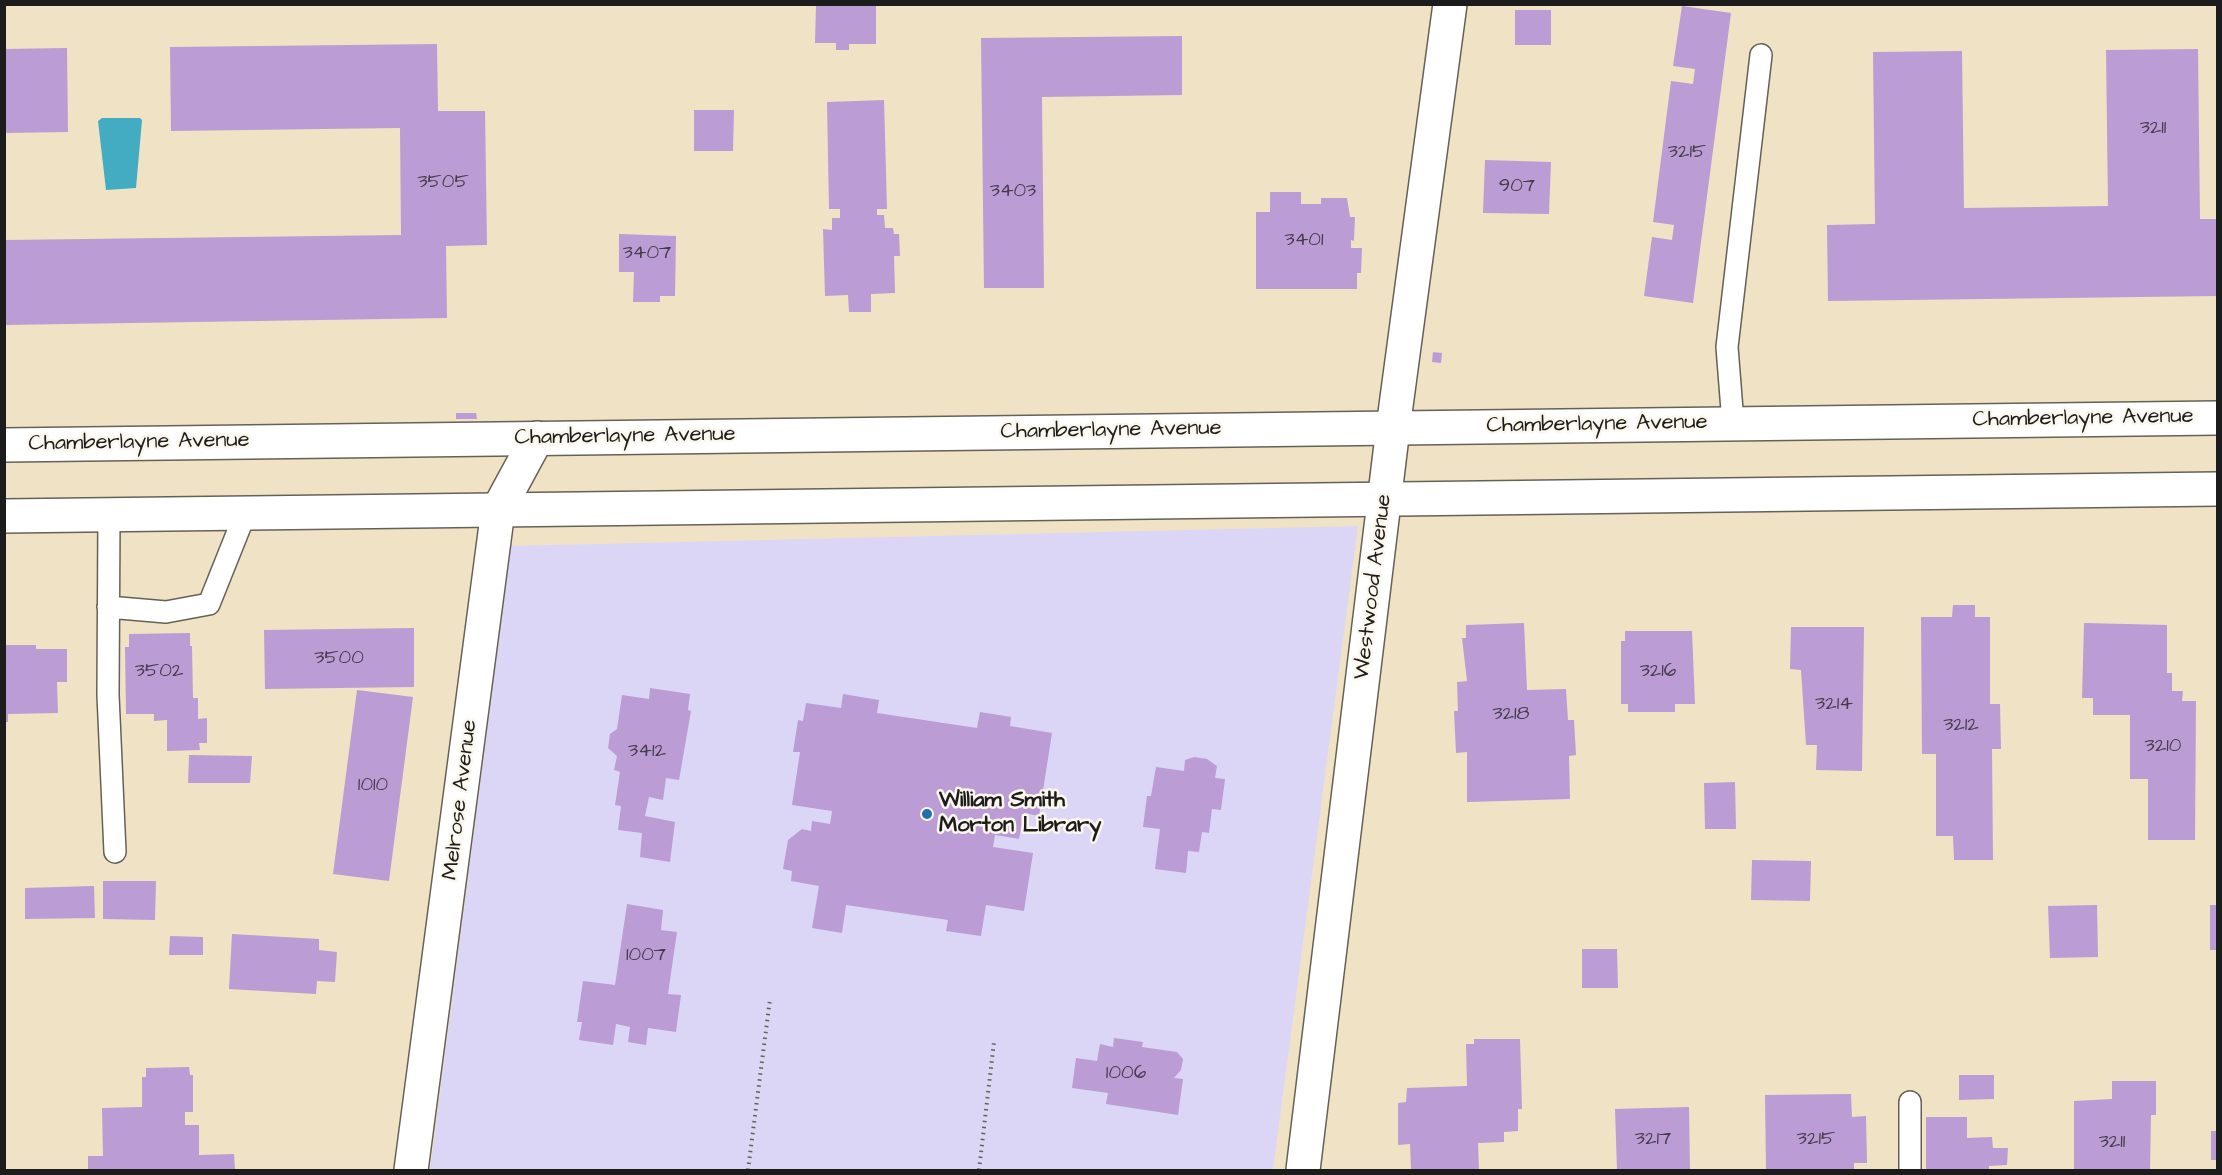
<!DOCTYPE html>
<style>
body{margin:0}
#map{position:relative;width:2222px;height:1175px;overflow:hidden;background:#f0e2c5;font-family:"Architects Daughter",sans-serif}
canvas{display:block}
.frame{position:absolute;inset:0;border:6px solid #1c1c1c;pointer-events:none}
</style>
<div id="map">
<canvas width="2222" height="1175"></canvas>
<div class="frame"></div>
</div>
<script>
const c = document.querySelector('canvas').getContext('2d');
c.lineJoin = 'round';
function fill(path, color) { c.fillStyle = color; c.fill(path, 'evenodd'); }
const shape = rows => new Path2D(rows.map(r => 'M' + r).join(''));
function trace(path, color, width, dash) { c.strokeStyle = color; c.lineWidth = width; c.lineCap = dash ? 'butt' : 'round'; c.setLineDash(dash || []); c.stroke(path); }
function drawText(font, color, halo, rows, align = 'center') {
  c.font = font + ' "Architects Daughter",sans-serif'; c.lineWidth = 5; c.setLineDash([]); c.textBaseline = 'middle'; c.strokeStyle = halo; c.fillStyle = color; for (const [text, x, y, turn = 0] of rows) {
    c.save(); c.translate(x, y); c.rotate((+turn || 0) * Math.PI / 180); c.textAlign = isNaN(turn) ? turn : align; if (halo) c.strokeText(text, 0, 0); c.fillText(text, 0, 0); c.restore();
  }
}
const built = shape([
 [1358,526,1273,1170,430,1170,511,546]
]);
const water = shape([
 [102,118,140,118,142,120,136,188,106,190,98,121]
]);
const building = shape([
 [816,5,876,5,876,44,849,44,849,50,836,50,836,43,815,43],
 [1682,6,1731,13,1693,303,1644,296,1652,237,1672,240,1674,225,1653,222,1671,81,1693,84,1695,69,1673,66],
 [1515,10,1551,10,1551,45,1515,45],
 [1182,36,1182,95,1042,97,1044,288,984,288,981,38],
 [437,44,438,111,485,111,487,245,446,246,447,318,5,325,5,240,401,235,400,128,171,131,170,47],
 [67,48,68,132,4,133,4,49],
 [2198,49,2200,219,2218,219,2218,296,1828,301,1827,225,1875,224,1873,52,1962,51,1964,208,2108,206,2106,50],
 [884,100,887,209,877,209,877,215,884,215,885,228,893,228,894,234,899,234,900,256,894,256,895,293,871,294,871,312,849,312,848,295,825,296,823,229,832,230,832,218,840,218,840,209,829,209,827,102],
 [694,110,734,110,733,151,694,151],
 [1485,160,1551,162,1549,214,1483,213],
 [1270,192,1301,192,1301,204,1321,204,1321,198,1347,198,1350,217,1355,217,1354,241,1351,240,1351,248,1362,248,1361,273,1357,273,1357,289,1256,289,1256,212,1270,212],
 [619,234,676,236,675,296,660,296,660,302,633,302,634,272,619,272],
 [1433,352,1442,353,1441,363,1432,362],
 [456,413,476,413,477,419,456,419],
 [1953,605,1975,605,1975,617,1990,617,1990,704,2000,704,2001,749,1992,749,1993,860,1954,860,1953,836,1936,836,1936,754,1922,754,1921,617,1952,617],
 [1524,623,1527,690,1566,689,1568,720,1574,720,1576,755,1569,756,1570,799,1467,802,1467,752,1456,753,1454,711,1458,711,1457,682,1467,681,1462,638,1466,638,1466,625],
 [2084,623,2167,625,2167,673,2172,673,2172,691,2183,691,2182,701,2196,701,2195,840,2148,840,2148,779,2130,779,2130,715,2093,715,2093,698,2082,698],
 [1791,627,1864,627,1862,771,1816,770,1817,745,1806,745,1801,670,1790,669],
 [414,628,414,687,265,689,264,630],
 [1625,631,1692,631,1695,704,1675,704,1675,712,1628,712,1628,704,1621,704,1621,641,1625,641],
 [190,633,190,646,192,646,193,698,198,698,198,719,207,718,207,743,199,743,200,750,167,751,167,720,154,721,154,714,126,714,125,647,129,647,129,634],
 [4,645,36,645,36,649,67,649,67,682,57,682,58,713,8,714,8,722,4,722],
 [650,688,690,694,688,710,691,711,679,780,666,778,663,800,649,797,645,816,675,822,670,862,640,857,642,833,618,830,621,806,615,805,620,772,614,770,617,756,608,748,610,734,617,729,622,695,649,699],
 [357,690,413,697,389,881,333,874],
 [843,694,879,700,877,713,977,728,980,712,1011,717,1010,726,1052,733,1039,816,1024,813,1019,839,995,835,993,847,1033,853,1024,911,986,905,981,936,946,931,948,920,846,905,842,933,812,928,819,886,791,881,792,871,783,869,788,840,802,829,811,831,812,821,830,824,832,811,792,805,800,752,793,752,798,720,803,721,806,703,841,708],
 [189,755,252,756,250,783,188,783],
 [1194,757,1207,759,1217,766,1215,778,1225,779,1221,810,1212,809,1209,833,1202,832,1199,852,1188,851,1186,873,1155,869,1160,829,1143,827,1147,796,1151,796,1156,767,1184,771,1185,760],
 [1735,782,1736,829,1705,829,1704,783],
 [1752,860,1811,861,1810,901,1751,900],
 [103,881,156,881,155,920,103,919],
 [94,886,95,918,25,919,25,888],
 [627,904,663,910,661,930,677,932,668,994,681,995,676,1032,648,1028,646,1045,628,1042,630,1027,616,1024,613,1045,579,1040,582,1022,577,1022,583,981,615,985],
 [2097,905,2098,957,2050,958,2048,906],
 [2210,905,2218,905,2218,950,2210,950],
 [232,934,319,939,319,950,337,952,335,982,317,981,316,994,229,989],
 [170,936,203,937,203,955,169,955],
 [1582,949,1617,949,1618,988,1582,988],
 [1114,1038,1143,1042,1142,1047,1177,1052,1183,1059,1181,1070,1174,1078,1183,1079,1178,1115,1106,1104,1108,1093,1072,1088,1076,1058,1097,1061,1100,1044,1113,1047],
 [1474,1039,1520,1039,1522,1109,1518,1109,1518,1131,1504,1132,1504,1142,1478,1143,1479,1170,1411,1170,1410,1144,1398,1145,1398,1103,1406,1102,1407,1088,1467,1086,1466,1044,1474,1044],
 [189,1067,190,1075,193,1075,193,1112,185,1112,185,1125,199,1125,199,1155,234,1154,235,1170,88,1170,88,1156,103,1156,102,1108,142,1107,142,1077,146,1077,146,1068],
 [1959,1075,1994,1075,1994,1099,1959,1100],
 [2112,1081,2156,1081,2156,1115,2151,1115,2150,1170,2074,1170,2074,1101,2112,1099],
 [1851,1094,1852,1117,1866,1116,1867,1163,1854,1163,1854,1170,1766,1170,1765,1095],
 [1689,1107,1690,1170,1617,1170,1615,1109],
 [1926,1117,1967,1117,1967,1138,1992,1137,1993,1148,2008,1148,2007,1165,1989,1166,1989,1170,1926,1170],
 [2211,1131,2218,1131,2218,1160,2211,1160]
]);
const path = shape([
 [748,1170,770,999],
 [979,1170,994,1042]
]);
const service = shape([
 [1733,423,1727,347,1761,55],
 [109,515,108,695,115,852],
 [108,607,166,612,209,604,245,514],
 [1910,1170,1910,1102]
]);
const minor = shape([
 [1393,428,1450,4],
 [411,1170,498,510,537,438]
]);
const tertiary = shape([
 [1303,1170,1393,428]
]);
const primary = shape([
 [4,445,2218,418],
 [4,516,2218,489]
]);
const markers = [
 [927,814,6,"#1f6fb2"]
];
const numberNames = [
 ["3211",2153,129],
 ["3215",1687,153],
 ["3505",443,183],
 ["907",1517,187],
 ["3403",1013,192],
 ["3401",1304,241],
 ["3407",647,254],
 ["3500",339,659],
 ["3502",159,672],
 ["3216",1658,672],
 ["3214",1834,705],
 ["3218",1511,715],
 ["3212",1961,726],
 ["3210",2163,747],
 ["3412",647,752],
 ["1010",373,786],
 ["1007",646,956],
 ["1006",1126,1074],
 ["3217",1653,1140],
 ["3215",1816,1140],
 ["3211",2112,1143]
];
const streetNames = [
 ["Chamberlayne Avenue",2083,419,-1],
 ["Chamberlayne Avenue",1597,425,-1],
 ["Chamberlayne Avenue",1111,431,-1],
 ["Chamberlayne Avenue",625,437,-1],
 ["Chamberlayne Avenue",139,443,-1],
 ["Westwood Avenue",1374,587,-83],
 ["Melrose Avenue",461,800,-83]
];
const poiNames = [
 ["William Smith",939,801],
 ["Morton Library",939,826]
];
fill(built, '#dcd6f6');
fill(water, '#43acc3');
fill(building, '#bb9cd4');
trace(service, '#666157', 24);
trace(minor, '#666157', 36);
trace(tertiary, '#666157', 36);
trace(primary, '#666157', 36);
trace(path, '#666157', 4, [1.5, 4.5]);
trace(service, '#fff', 21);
trace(minor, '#fff', 33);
trace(tertiary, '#fff', 33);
trace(primary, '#fff', 33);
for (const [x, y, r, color] of markers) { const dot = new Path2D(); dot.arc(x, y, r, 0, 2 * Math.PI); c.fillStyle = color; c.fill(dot); trace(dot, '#fbf7ec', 2); }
drawText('20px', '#443c4a', null, numberNames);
drawText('22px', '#1c1c1c', '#fbf7ec', streetNames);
drawText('bold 22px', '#1c1c1c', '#fbf7ec', poiNames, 'left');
</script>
